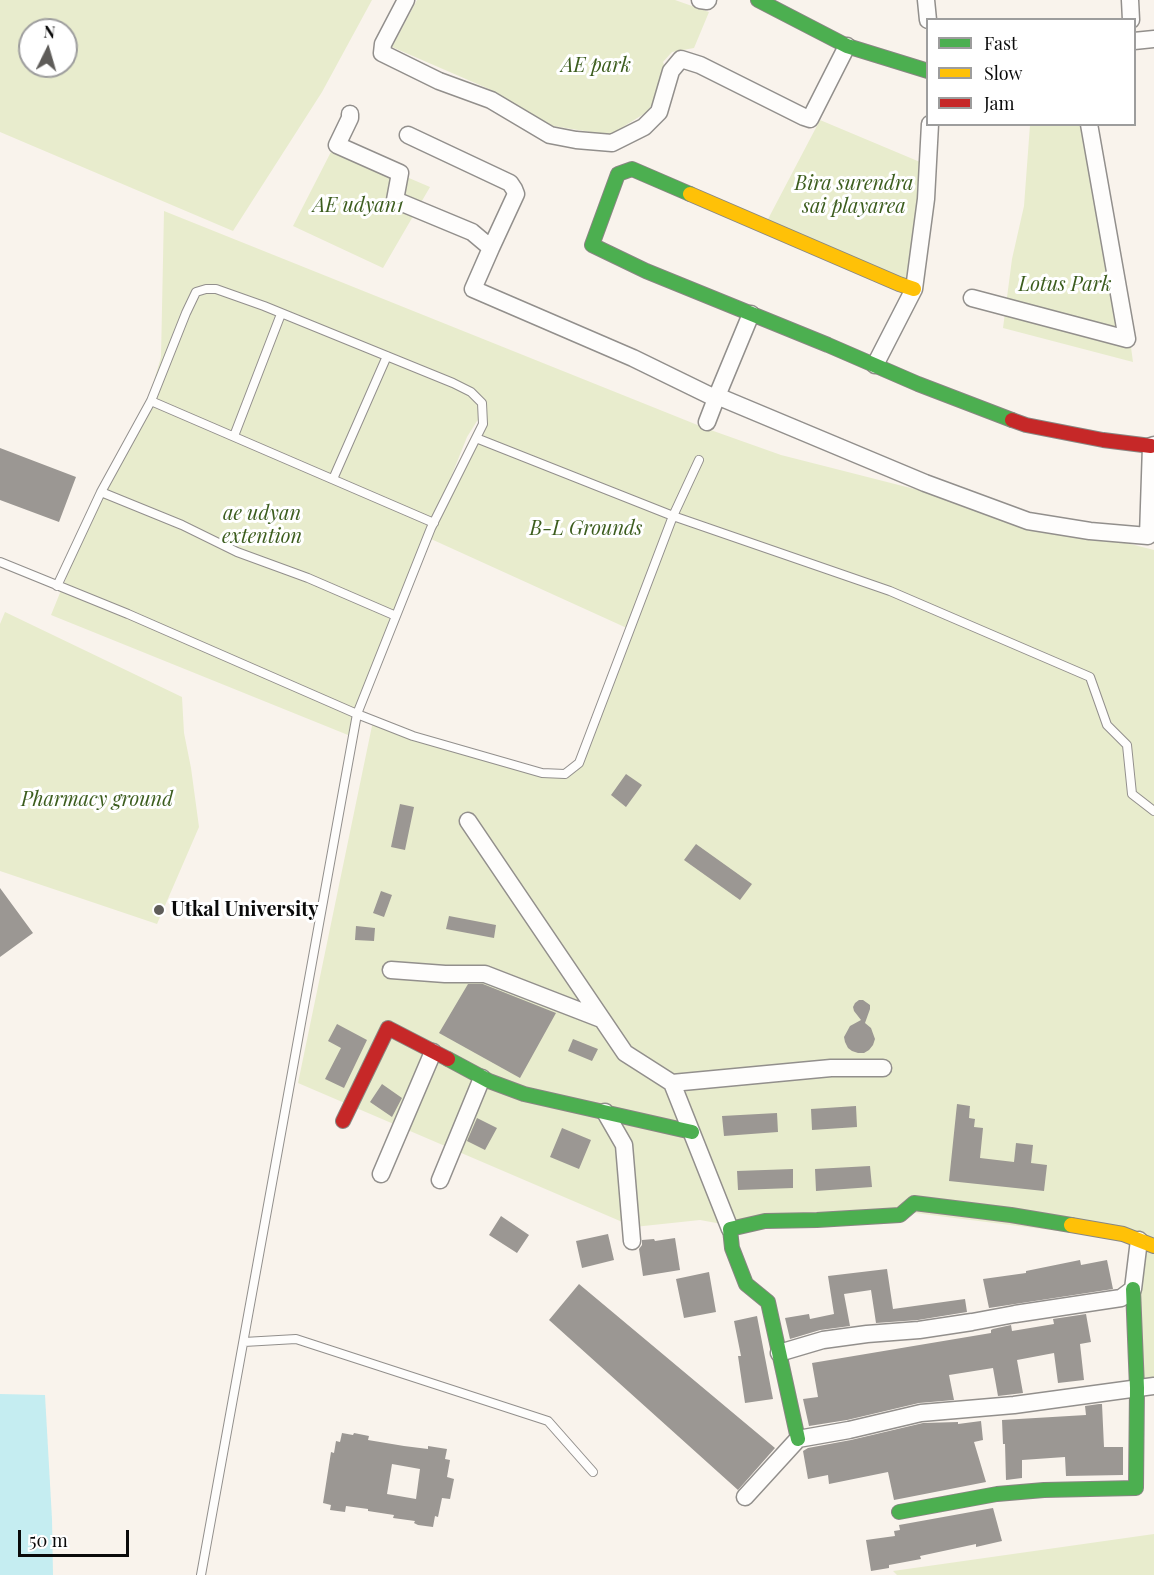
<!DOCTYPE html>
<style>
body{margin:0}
#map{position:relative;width:1154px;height:1575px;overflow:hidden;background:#f9f3ec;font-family:"Playfair Display",serif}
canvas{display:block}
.legend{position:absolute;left:926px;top:18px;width:210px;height:108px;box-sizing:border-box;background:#fff;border:2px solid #9d9d9d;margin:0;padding:8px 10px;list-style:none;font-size:18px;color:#0a0a0a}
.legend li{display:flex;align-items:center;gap:12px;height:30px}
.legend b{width:30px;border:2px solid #9d9d9d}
.north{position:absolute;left:18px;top:18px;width:60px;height:60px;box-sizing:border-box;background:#fff;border:2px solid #9d9d9d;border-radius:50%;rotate:5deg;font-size:16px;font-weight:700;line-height:24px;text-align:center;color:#0a0a0a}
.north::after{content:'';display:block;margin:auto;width:21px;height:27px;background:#5e5c59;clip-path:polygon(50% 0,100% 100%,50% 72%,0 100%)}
.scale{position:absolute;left:18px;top:1530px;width:111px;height:27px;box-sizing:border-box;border:3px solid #0a0a0a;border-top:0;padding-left:8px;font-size:18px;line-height:21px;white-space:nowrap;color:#0a0a0a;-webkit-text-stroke:4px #fff;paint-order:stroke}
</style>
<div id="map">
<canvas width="1154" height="1575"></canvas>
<ul class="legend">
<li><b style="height:8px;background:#4caf50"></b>Fast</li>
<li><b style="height:8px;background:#ffc107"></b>Slow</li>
<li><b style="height:8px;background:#c62828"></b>Jam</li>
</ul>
<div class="north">N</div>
<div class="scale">50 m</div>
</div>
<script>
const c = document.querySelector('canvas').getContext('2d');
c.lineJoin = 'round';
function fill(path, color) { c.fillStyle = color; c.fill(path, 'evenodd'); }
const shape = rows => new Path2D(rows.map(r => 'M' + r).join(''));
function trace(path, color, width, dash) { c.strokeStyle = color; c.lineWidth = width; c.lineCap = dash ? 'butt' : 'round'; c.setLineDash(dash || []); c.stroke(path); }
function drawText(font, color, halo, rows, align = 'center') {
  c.font = font + ' "Playfair Display",serif'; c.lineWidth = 6; c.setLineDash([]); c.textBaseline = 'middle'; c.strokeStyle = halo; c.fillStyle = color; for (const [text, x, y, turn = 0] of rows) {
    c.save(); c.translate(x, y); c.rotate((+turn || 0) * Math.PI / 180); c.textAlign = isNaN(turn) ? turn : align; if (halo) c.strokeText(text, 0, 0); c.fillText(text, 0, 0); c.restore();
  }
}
const green = shape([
 [0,0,372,0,322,92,233,231,0,132],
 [30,30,66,30,66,66,30,66],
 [417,0,675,0,709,12,694,48,672,52,663,62,669,79,647,112,610,135,553,126,489,89,392,47],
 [820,120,920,162,920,199,909,281,767,221],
 [1030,125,1097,125,1113,214,1133,362,1003,328,1012,259,1024,206],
 [334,146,430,187,383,268,293,226],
 [164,211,705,428,781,455,1154,550,1154,1243,899,1211,733,1226,700,1220,634,1227,298,1083,373,721,414,737,565,775,580,763,629,629,431,539,434,523,461,461,484,414,477,421,467,437,348,735,51,615,101,492,148,400,159,364,161,357],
 [5,612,182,697,184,733,191,768,199,827,157,924,0,871,0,624],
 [1139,1241,1154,1247,1154,1384,1139,1386],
 [1154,1534,1154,1575,897,1575,893,1571]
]);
const water = shape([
 [0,1394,45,1395,52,1519,53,1575,0,1575]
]);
const building = shape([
 [0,448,76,477,59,522,0,500],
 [626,774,642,785,626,807,611,795],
 [400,804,414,807,405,850,391,847],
 [696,844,752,884,740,900,684,860],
 [0,888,33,933,0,957],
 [381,891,392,895,384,917,373,913],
 [449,916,496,925,494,938,446,929],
 [356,926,375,928,374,941,355,940],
 [468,984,483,984,556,1013,520,1078,439,1033],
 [859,1000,863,1000,870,1005,870,1009,865,1023,871,1028,875,1039,873,1045,869,1050,864,1053,858,1053,852,1051,848,1048,845,1042,844,1037,850,1026,861,1020,854,1011,853,1007,855,1003],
 [337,1024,367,1040,344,1088,325,1079,341,1048,328,1041],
 [573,1039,598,1049,592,1061,568,1051],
 [382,1084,402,1098,392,1117,370,1102],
 [957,1104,970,1106,969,1118,975,1119,974,1127,983,1128,980,1158,1014,1162,1016,1143,1033,1145,1031,1163,1047,1165,1044,1191,949,1181],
 [856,1106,857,1127,812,1130,811,1109],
 [777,1113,778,1132,724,1136,722,1116],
 [477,1118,497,1128,485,1150,467,1141],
 [562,1128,591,1140,579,1169,550,1157],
 [870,1166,872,1187,816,1191,815,1169],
 [793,1169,793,1188,738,1190,737,1171],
 [501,1216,529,1235,517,1253,489,1235],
 [608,1234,614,1260,582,1268,576,1241],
 [675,1238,680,1270,643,1276,639,1249,642,1245,642,1240,654,1239,655,1241],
 [1080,1260,1081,1265,1107,1260,1113,1289,989,1308,983,1279,1026,1273,1026,1271],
 [887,1269,893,1309,965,1299,967,1312,918,1320,876,1323,871,1290,844,1294,850,1326,820,1330,790,1339,785,1318,809,1314,810,1319,834,1314,828,1276],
 [709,1272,716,1312,684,1318,676,1279],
 [579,1284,775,1448,738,1490,549,1320],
 [1086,1314,1091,1342,1080,1344,1084,1380,1058,1383,1054,1353,1017,1360,1023,1393,998,1396,993,1368,949,1375,954,1400,919,1403,847,1420,809,1426,803,1399,818,1397,812,1363,991,1333,991,1330,993,1329,1011,1325,1012,1331,1054,1324,1053,1319],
 [757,1316,773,1399,745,1403,738,1356,741,1356,734,1321],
 [1099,1404,1102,1404,1104,1447,1123,1447,1123,1475,1066,1476,1065,1457,1022,1460,1022,1478,1006,1480,1005,1444,1003,1444,1002,1420,1086,1415,1085,1406],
 [981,1421,983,1440,974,1442,986,1482,894,1500,888,1472,829,1484,828,1475,808,1479,803,1451,808,1448,851,1440,923,1423,958,1422,958,1424],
 [342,1433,353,1435,354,1433,369,1436,368,1440,404,1446,428,1449,428,1446,447,1449,445,1459,450,1460,447,1477,454,1479,450,1499,442,1498,438,1517,435,1516,433,1527,418,1525,414,1523,415,1521,393,1518,394,1515,368,1511,368,1509,346,1506,345,1512,330,1510,331,1505,323,1503,331,1452,334,1453,336,1441,340,1442],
 [392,1464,420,1469,416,1499,387,1494],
 [993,1508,1002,1541,976,1547,976,1544,920,1556,921,1559,889,1565,889,1568,871,1571,866,1540,895,1536,894,1531,900,1530,899,1525]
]);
const lane = shape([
 [151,401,434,523],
 [234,436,281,314],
 [333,479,387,356],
 [101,492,182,525,237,552,308,578,396,616],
 [0,562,128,614,357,714,431,528,476,438,673,516,699,460],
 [57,586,101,492,151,401,186,313,196,292,206,289,216,289,264,306,453,383,471,392,482,403,483,424,476,438],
 [244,1342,296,1339,548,1421,593,1472],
 [201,1575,357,714,413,736,542,773,565,774,579,763,673,516,890,591,1090,677,1107,725,1127,745,1132,794,1154,811]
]);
const street = shape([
 [406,0,383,44,382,53,439,81,491,100,550,135,576,140,612,143,644,127,659,112,671,71,681,59,700,65,804,117,810,119,847,46],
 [700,0,707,1,708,0],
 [926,0,928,20],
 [1130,0,1131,20],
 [1134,41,1154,39],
 [350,114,350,118,337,145,400,173,395,200,472,232,491,248,473,289,633,358,717,399],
 [408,135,510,183,514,189,516,194,491,248],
 [972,298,1127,339,1089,124],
 [875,365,914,289,926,199,930,124],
 [717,396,751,314],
 [707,422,717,396,925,483,1028,521,1090,531,1148,536,1151,446,1154,445],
 [468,821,625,1053,672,1083],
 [391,970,445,974,485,974,601,1019],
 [605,1112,624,1145,632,1241],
 [381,1174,433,1052],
 [440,1180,482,1078],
 [730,1229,672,1083,831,1068,883,1068],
 [779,1353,823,1340,867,1334,919,1330,972,1322,1015,1314,1121,1298,1133,1289,1139,1240],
 [745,1497,798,1439,849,1430,921,1413,1014,1405,1154,1386]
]);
const fast = shape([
 [758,0,847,46,928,71],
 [690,194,632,169,618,174,592,245,646,271,828,345,918,384,1012,420],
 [448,1059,489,1081,524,1094,692,1132],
 [798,1439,768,1302,746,1284,732,1248,730,1229,765,1221,817,1220,900,1215,914,1203,1011,1215,1071,1225],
 [899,1512,997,1494,1044,1490,1136,1488,1137,1388,1133,1289]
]);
const slow = shape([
 [690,194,899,284,914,289],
 [1071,1225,1123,1234,1154,1246]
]);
const jam = shape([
 [1012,420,1026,425,1103,440,1151,446],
 [343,1121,388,1028,448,1059]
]);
const markers = [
 [159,910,6,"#5e5c59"]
];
const parkNames = [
 ["AE park",596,66],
 ["Bira surendra",854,184],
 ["sai playarea",854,207],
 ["AE udyan1",358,206],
 ["Lotus Park",1065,285],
 ["ae udyan",262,514],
 ["extention",262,537],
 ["B-L Grounds",586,529],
 ["Pharmacy ground",97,800]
];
const poiNames = [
 ["Utkal University",171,910]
];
fill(green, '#e8eccd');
fill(water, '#c5edf1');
fill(building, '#9b9793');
trace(lane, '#928f8c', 10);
trace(street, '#928f8c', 19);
trace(fast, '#888682', 16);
trace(slow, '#888682', 16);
trace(jam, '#888682', 16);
trace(lane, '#fefdfc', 8);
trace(street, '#fefdfc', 16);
trace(fast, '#4caf50', 14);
trace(slow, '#ffc107', 14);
trace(jam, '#c62828', 14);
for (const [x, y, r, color] of markers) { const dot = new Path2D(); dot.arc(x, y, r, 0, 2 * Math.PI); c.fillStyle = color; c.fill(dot); trace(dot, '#fff', 2); }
drawText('italic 20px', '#3c5d1e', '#fff', parkNames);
drawText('bold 20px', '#0a0a0a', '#fff', poiNames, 'left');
</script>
